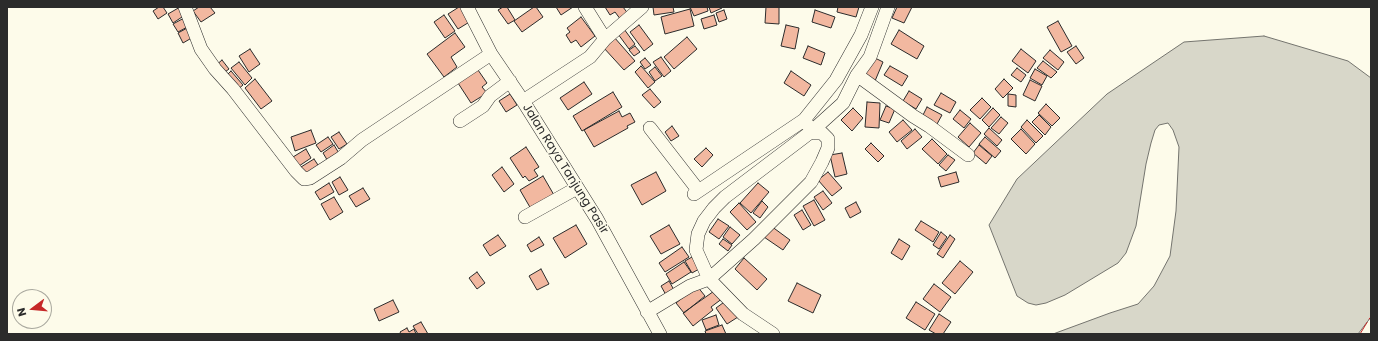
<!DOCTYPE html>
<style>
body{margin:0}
#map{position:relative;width:1378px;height:341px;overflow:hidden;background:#fdfbea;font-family:Poppins,sans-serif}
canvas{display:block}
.frame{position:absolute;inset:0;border:8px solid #2b2b2b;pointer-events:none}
.north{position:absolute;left:12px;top:289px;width:40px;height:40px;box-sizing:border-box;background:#fdfbea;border:1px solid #a9a89e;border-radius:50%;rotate:254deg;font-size:11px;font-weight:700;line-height:16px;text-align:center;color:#2b2b2b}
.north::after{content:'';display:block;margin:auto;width:14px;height:18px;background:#c62828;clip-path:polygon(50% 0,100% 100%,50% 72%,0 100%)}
</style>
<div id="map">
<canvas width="1378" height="341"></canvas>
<div class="frame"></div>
<div class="north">N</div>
</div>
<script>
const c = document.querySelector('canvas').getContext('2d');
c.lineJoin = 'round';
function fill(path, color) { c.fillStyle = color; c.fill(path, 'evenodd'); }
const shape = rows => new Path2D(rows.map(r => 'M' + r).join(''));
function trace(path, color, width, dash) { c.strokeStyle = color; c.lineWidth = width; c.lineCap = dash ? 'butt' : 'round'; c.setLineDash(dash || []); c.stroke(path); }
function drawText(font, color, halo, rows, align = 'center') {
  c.font = font + ' Poppins,sans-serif'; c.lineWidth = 3; c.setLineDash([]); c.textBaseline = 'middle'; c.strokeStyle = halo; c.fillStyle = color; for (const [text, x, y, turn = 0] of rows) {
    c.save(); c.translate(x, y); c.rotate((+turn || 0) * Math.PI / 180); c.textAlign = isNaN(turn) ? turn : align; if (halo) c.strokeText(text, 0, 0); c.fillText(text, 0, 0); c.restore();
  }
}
const water = shape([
 [1264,36,1348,61,1371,78,1371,317,1358,334,1053,334,1110,313,1138,304,1154,286,1170,256,1176,211,1179,147,1173,130,1168,123,1159,125,1155,130,1151,143,1146,164,1136,226,1126,253,1118,263,1065,295,1046,303,1036,305,1028,303,1017,296,989,225,1017,179,1107,94,1184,42,1264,36]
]);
const building = shape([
 [159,7,163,7,167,13,158,19,153,11,159,7],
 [180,7,185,15,173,23,168,14,180,7],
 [199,7,210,7,215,13,201,22,193,11,199,7],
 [459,7,462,7,471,21,458,29,448,14,459,7],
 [503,7,507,7,515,20,508,24,498,10,503,7],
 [534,7,536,7,543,17,522,32,514,21,534,7],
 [556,7,573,7,561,15,556,7],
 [605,7,623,7,629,15,621,20,615,12,610,15,605,7],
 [653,7,673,7,674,12,654,15,653,7],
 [690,7,707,7,708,11,694,16,690,7],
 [709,7,722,7,722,8,711,13,709,7],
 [766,7,779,7,779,24,765,23,766,7],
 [838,7,859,7,856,17,837,12,838,7],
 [897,7,912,7,904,23,892,18,897,7],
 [690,9,694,26,665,34,661,17,690,9],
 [724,10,727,19,719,22,716,13,724,10],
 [815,10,835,17,831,28,812,22,815,10],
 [444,15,455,31,445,38,434,22,444,15],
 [714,15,717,25,704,29,701,19,714,15],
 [186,17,191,25,178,32,173,24,186,17],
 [581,17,595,36,581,47,576,40,571,43,566,35,570,32,567,28,581,17],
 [1058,21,1072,46,1061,52,1047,27,1058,21],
 [639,25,653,44,644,51,630,32,639,25],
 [786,25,799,28,795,49,781,46,786,25],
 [189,27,195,36,183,43,178,33,189,27],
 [624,29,635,44,629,49,618,34,624,29],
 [899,30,924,46,917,59,891,44,899,30],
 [455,33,465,47,451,57,457,67,444,77,427,54,455,33],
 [614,37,635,61,624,70,603,47,614,37],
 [687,37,697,49,674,69,664,57,687,37],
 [635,46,640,52,634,56,629,50,635,46],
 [808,46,825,53,821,65,803,58,808,46],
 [1076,46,1084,58,1076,64,1067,52,1076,46],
 [250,49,260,64,249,72,239,56,250,49],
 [1021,49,1036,61,1028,73,1012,61,1021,49],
 [1050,50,1064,62,1058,70,1043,58,1050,50],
 [661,57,671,71,664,77,653,62,661,57],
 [873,57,883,62,875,81,864,76,873,57],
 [645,58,651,65,645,69,640,62,645,58],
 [222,60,229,69,221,75,214,67,222,60],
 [1043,61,1057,72,1051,78,1037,68,1043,61],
 [239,62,252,78,245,85,231,68,239,62],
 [641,66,655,82,648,88,635,72,641,66],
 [890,66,908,76,902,86,884,75,890,66],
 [655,67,662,76,655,81,649,72,655,67],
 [1017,68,1026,75,1021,82,1011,75,1017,68],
 [1035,69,1047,76,1042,85,1030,78,1035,69],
 [478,70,487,83,482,87,487,93,471,103,458,83,478,70],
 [231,71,243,85,237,90,225,77,231,71],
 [791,71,811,85,804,96,784,83,791,71],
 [255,79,272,101,261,109,245,88,255,79],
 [1004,79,1013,88,1003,98,995,89,1004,79],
 [1030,80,1042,86,1035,101,1023,95,1030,80],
 [584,82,592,94,568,110,560,98,584,82],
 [650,89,661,102,654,108,642,95,650,89],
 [909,91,922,99,916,109,903,101,909,91],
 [613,92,622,107,582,131,573,116,613,92],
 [941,93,956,102,950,113,934,105,941,93],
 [510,94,517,105,506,112,499,101,510,94],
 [1008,94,1016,95,1016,107,1008,106,1008,94],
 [982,98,991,107,980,119,970,110,982,98],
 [867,102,880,103,879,128,865,127,867,102],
 [1046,104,1060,118,1052,126,1038,113,1046,104],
 [886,106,895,109,889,123,880,120,886,106],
 [927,107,942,115,937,124,922,117,927,107],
 [853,108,863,118,852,131,841,120,853,108],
 [993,108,1000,115,989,127,982,120,993,108],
 [960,110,971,119,964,128,953,119,960,110],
 [619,111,622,117,630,113,635,122,627,126,628,128,594,147,584,130,619,111],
 [1039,115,1051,127,1045,135,1032,122,1039,115],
 [1001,117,1008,123,999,134,991,128,1001,117],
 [903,120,912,130,897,142,889,132,903,120],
 [1027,120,1043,136,1036,143,1021,127,1027,120],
 [970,123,981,133,969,147,958,137,970,123],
 [672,126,679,136,671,141,665,132,672,126],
 [989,128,1002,140,997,146,984,134,989,128],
 [915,129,922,137,907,149,901,141,915,129],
 [1021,129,1035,144,1026,154,1011,139,1021,129],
 [311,130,316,143,295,151,291,137,311,130],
 [339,132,347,144,339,149,331,137,339,132],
 [328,137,333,144,321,152,316,145,328,137],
 [985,137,1001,151,995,158,979,144,985,137],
 [932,139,947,154,938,164,922,149,932,139],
 [871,143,884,156,878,162,865,149,871,143],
 [334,145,340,155,329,163,323,153,334,145],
 [979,145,992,156,986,164,973,153,979,145],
 [526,147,539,167,534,170,538,176,529,181,525,176,523,178,510,158,526,147],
 [706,148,713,155,702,167,694,159,706,148],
 [306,149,311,158,299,166,293,157,306,149],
 [842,153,847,174,835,177,830,155,842,153],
 [948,155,955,160,946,171,939,165,948,155],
 [314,159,320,168,307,177,301,167,314,159],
 [502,167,514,184,504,192,492,175,502,167],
 [656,172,666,191,642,205,631,185,656,172],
 [828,172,842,188,832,196,818,180,828,172],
 [956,172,959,182,941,187,938,177,956,172],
 [543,176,554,195,531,209,520,190,543,176],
 [340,177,348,190,339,195,332,182,340,177],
 [329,183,334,192,320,200,315,192,329,183],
 [758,183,769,192,751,213,740,203,758,183],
 [363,188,370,199,356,207,349,196,363,188],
 [823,191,832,203,823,210,814,197,823,191],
 [334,197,343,212,330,220,321,204,334,197],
 [814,200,825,220,814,226,803,206,814,200],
 [762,201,768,207,760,218,753,213,762,201],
 [856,202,861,212,850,218,845,208,856,202],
 [739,203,756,222,747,230,730,212,739,203],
 [802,210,811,225,803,230,794,215,802,210],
 [718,219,729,226,719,239,709,232,718,219],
 [921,221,939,232,933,242,915,230,921,221],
 [576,225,587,244,565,258,553,238,576,225],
 [669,225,680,244,661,254,650,236,669,225],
 [771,226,790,240,783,250,764,237,771,226],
 [730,227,740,235,732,244,723,237,730,227],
 [941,232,947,237,939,249,933,245,941,232],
 [498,235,506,246,490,256,483,245,498,235],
 [950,235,955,239,943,258,937,254,950,235],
 [539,237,544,245,531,252,527,245,539,237],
 [723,239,732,245,728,251,719,244,723,239],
 [899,239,910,246,902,260,891,253,899,239],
 [682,247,689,257,665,272,659,263,682,247],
 [692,257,699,269,692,273,685,261,692,257],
 [744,258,767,279,757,290,735,269,744,258],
 [960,261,973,272,955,294,942,283,960,261],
 [684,262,691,272,672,284,666,274,684,262],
 [541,269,549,284,537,290,529,276,541,269],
 [477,272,485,283,477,289,469,278,477,272],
 [669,281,674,290,666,295,661,286,669,281],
 [797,283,821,295,813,313,788,301,797,283],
 [934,284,951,297,940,312,923,299,934,284],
 [697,286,705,296,684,313,676,303,697,286],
 [717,289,723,298,711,307,713,310,693,326,683,313,717,289],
 [393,300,399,312,379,321,374,309,393,300],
 [727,300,738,317,727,324,716,308,727,300],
 [916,302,935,314,925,330,906,318,916,302],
 [939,314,951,322,943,334,936,334,929,330,939,314],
 [716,315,719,325,706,330,702,320,716,315],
 [421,322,428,334,418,334,413,326,421,322],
 [722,325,726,334,706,334,705,331,722,325],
 [407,328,409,332,414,329,416,334,401,334,400,332,407,328]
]);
const minor = shape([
 [185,7,201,49,215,69,233,89,296,171,304,179,310,178,341,158,362,140,491,54],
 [467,7,491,54,523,101,597,219,660,334],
 [585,7,605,39],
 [857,75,913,116,929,126,968,155],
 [523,101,590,57,605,39,642,7],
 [460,121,483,106,490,96,510,81],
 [650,128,698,190],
 [694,194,804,120,836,80,861,35,872,7],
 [525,217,577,188],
 [647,312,690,286,709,279,754,239,811,182,822,162,828,148,828,139,822,133,814,133,804,120],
 [773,334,743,314,709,279,696,250,698,234,704,221,714,208,725,197,812,131,843,103,857,75,870,57,888,7]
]);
const power = shape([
 [1360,334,1371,316]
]);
const streetNames = [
 ["Jalan Raya Tanjung Pasir",565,169,58]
];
fill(water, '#d8d7c9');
trace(water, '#74746e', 1);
fill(building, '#f2b8a0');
trace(building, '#2b2b2b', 1);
trace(minor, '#2b2b2b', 14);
trace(minor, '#fdfbea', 13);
trace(power, '#c62828', 1, [14, 3, 2, 3]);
drawText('12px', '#2b2b2b', '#fdfbea', streetNames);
</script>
